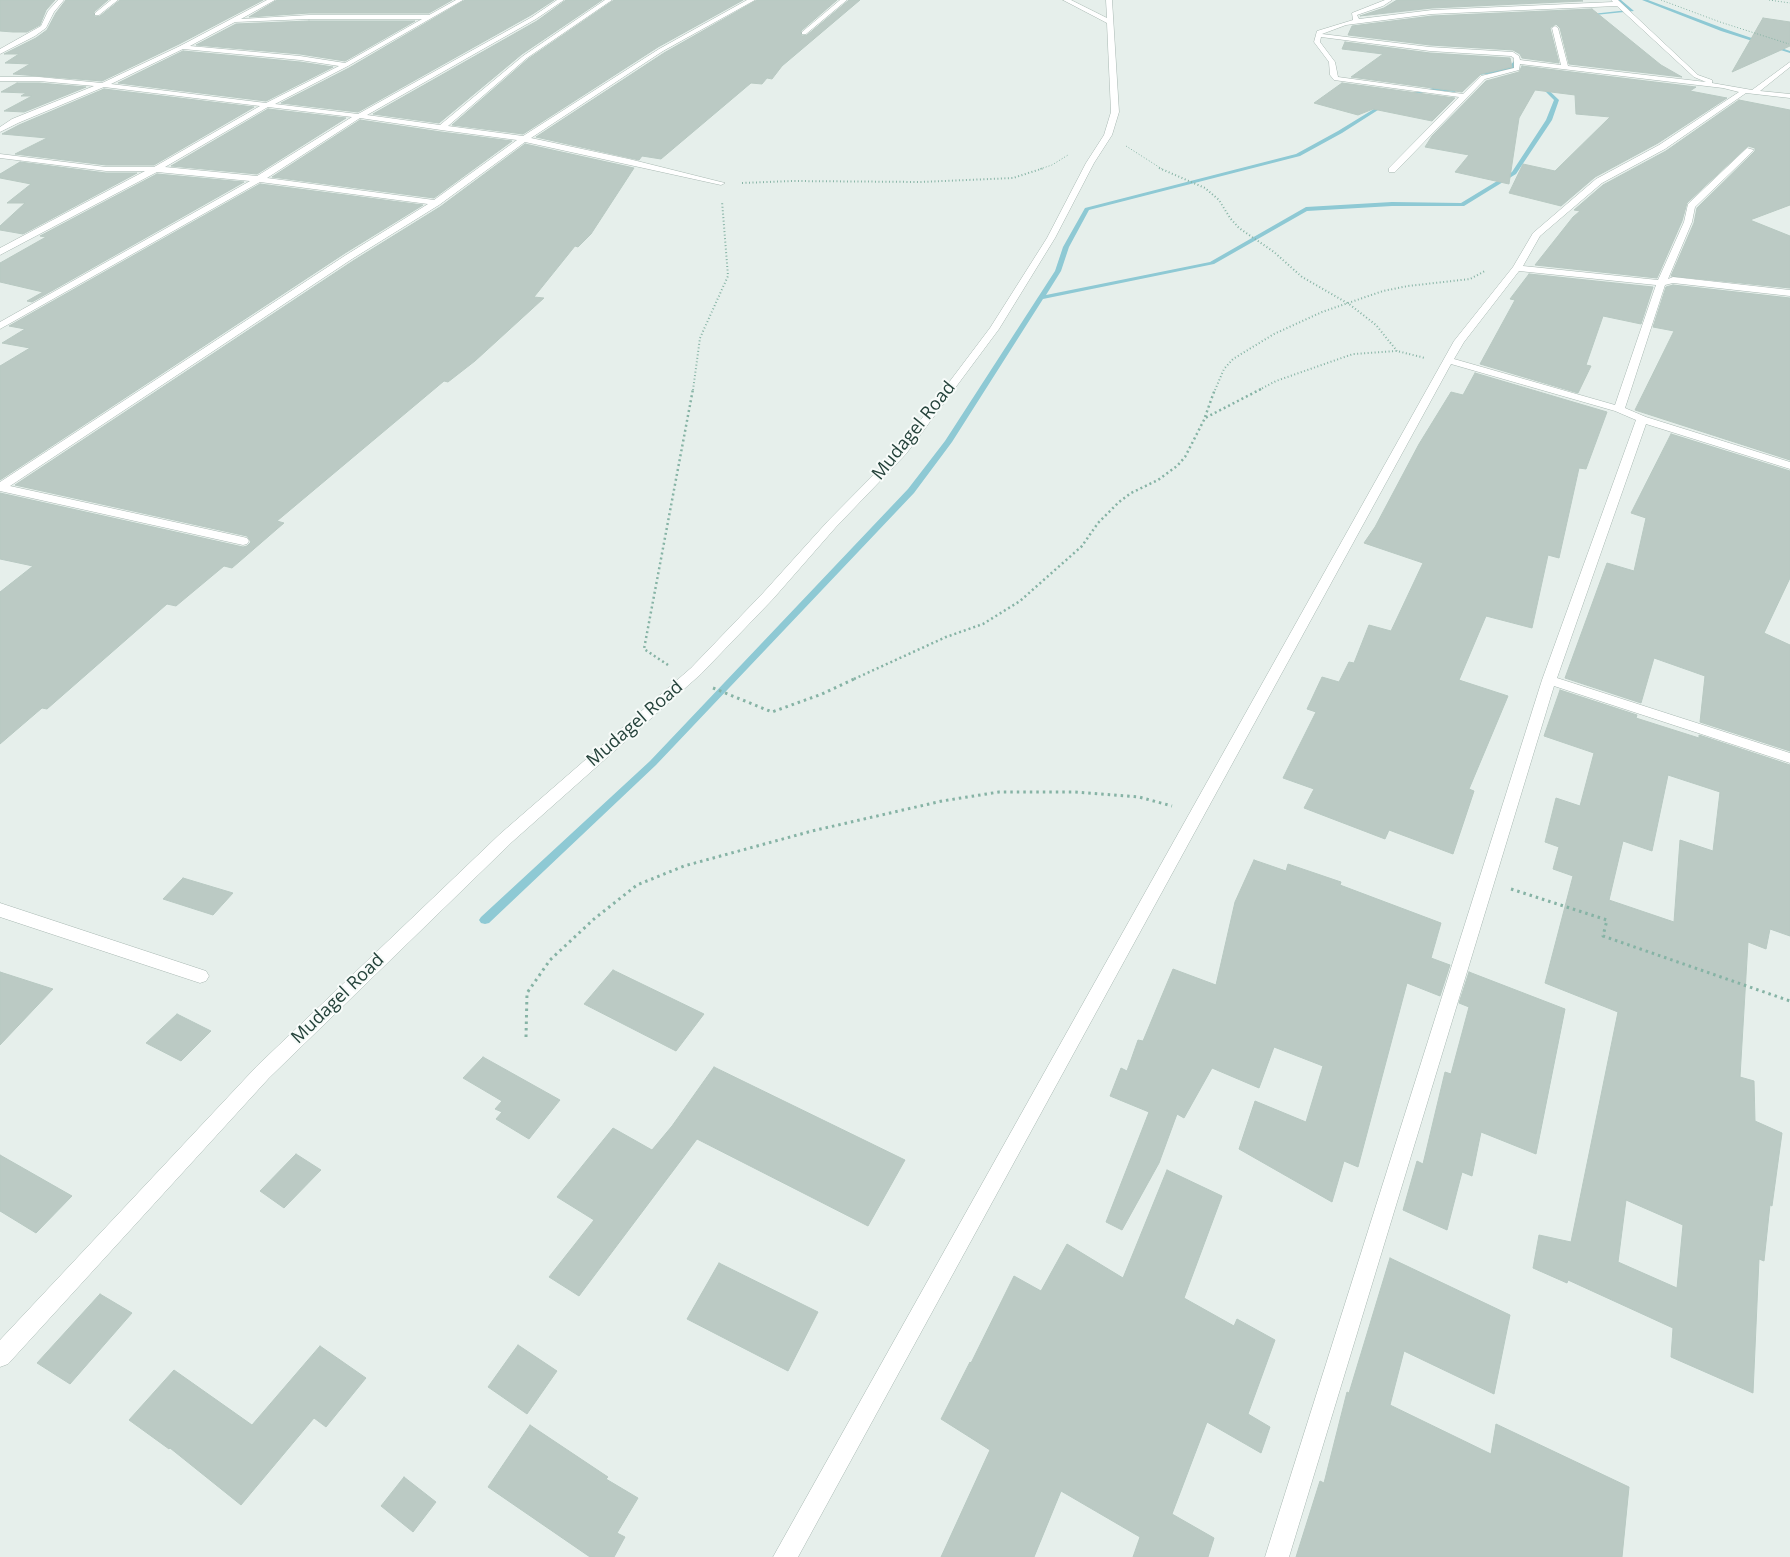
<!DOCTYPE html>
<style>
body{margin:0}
canvas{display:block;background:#e6efeb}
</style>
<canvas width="1790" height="1557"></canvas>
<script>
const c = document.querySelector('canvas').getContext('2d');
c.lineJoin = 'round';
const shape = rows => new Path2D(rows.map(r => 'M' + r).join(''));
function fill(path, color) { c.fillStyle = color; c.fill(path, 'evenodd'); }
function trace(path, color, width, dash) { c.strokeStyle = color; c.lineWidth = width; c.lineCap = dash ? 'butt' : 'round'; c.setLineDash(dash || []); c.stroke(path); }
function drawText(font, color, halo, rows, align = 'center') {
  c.font = font + ' "Open Sans",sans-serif'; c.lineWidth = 4; c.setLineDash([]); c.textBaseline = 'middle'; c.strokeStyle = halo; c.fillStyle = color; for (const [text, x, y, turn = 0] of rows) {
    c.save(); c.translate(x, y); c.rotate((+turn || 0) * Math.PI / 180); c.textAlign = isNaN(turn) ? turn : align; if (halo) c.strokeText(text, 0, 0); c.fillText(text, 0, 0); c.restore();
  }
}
const stream = shape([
 [1617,0,1621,0,1634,11,1585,16,1583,15,1628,10,1617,0],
 [1642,0,1648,0,1725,29,1790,51,1790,53,1721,31,1642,0],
 [1514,61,1518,62,1514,68,1496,73,1469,76,1455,92,1433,90,1402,97,1400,96,1433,88,1452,89,1466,74,1495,71,1510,66,1514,61],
 [1540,82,1559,100,1552,120,1516,174,1464,206,1392,206,1307,211,1214,264,1043,299,952,442,914,493,656,765,489,923,485,924,481,923,479,920,481,917,650,761,908,489,945,441,1055,271,1063,247,1085,208,1296,154,1338,131,1387,101,1389,103,1342,133,1300,156,1089,210,1069,247,1061,271,1046,295,1210,262,1306,207,1392,202,1461,203,1512,172,1546,120,1554,100,1538,84,1540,82]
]);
const building = shape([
 [0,0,55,0,46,10,40,25,27,32,13,32,0,31,0,0],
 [66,0,108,0,94,12,95,17,100,16,120,0,263,0,179,44,102,81,13,74,30,64,5,63,19,54,4,54,36,38,47,30,56,13,66,0],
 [277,0,452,0,429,13,309,13,249,17,277,0],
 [465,0,554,0,531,15,358,112,281,103,349,68,465,0],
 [566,0,602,0,522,54,439,123,373,114,537,21,566,0],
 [614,0,743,0,658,47,523,134,452,125,528,59,614,0],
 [757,0,837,0,801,31,802,36,807,35,849,0,860,0,782,66,772,79,767,78,762,84,751,83,661,159,642,156,639,160,536,137,664,53,757,0],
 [1397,0,1581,0,1583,1,1432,8,1360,16,1384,8,1397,0],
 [1592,9,1661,65,1682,77,1569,64,1560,28,1556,24,1550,28,1559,63,1522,58,1520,54,1513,50,1430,45,1348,35,1352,26,1432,16,1592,9],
 [1763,18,1790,22,1790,46,1732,72,1763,18],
 [309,21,415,21,345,61,300,54,196,45,236,24,309,21],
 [1345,42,1430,53,1510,58,1512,67,1481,74,1462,92,1351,77,1383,54,1342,49,1345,42],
 [183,51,300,62,333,67,266,101,118,83,183,51],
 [1522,66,1696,87,1690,91,1727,98,1658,143,1595,177,1561,206,1509,193,1523,164,1555,171,1610,117,1576,114,1575,95,1535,90,1519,118,1509,184,1455,172,1469,155,1425,147,1432,136,1486,81,1519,72,1522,66],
 [17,83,39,83,86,87,24,112,4,111,32,96,21,96,26,93,1,92,17,83],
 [1342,83,1455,98,1432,121,1373,109,1358,115,1314,103,1342,83],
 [104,89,254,107,154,165,106,165,15,154,47,138,2,134,19,125,104,89],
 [1739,100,1790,110,1790,205,1750,220,1790,236,1790,288,1671,276,1694,223,1697,208,1755,151,1755,148,1748,146,1687,203,1682,221,1657,278,1535,265,1573,217,1580,211,1574,210,1603,185,1666,151,1739,100],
 [268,109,346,118,257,174,171,166,268,109],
 [360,120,441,132,512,141,434,198,272,177,360,120],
 [525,144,634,168,591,234,578,247,575,246,534,297,544,298,475,361,448,382,444,381,277,521,284,523,232,568,224,566,176,606,167,604,47,709,42,708,0,744,0,592,33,566,0,559,0,493,243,547,247,546,251,542,247,536,15,485,353,261,440,207,525,144],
 [20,162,106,173,137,173,23,234,0,230,0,226,25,203,7,203,31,184,0,178,0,174,20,162],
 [157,174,244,182,32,302,27,301,43,292,0,282,0,263,46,237,40,236,157,174],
 [260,184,423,205,345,253,0,480,0,366,30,348,2,343,25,329,9,326,260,184],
 [1529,274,1653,287,1641,324,1603,316,1586,365,1591,366,1578,393,1480,364,1515,300,1510,299,1529,274],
 [1673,285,1790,298,1790,460,1635,410,1674,331,1653,327,1666,287,1673,285],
 [1475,373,1607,412,1586,469,1579,468,1559,558,1548,555,1532,628,1486,616,1459,680,1508,696,1469,789,1474,791,1453,854,1389,830,1385,839,1304,808,1314,789,1283,778,1316,712,1307,709,1322,677,1339,682,1349,662,1354,663,1369,625,1391,631,1423,563,1364,543,1375,527,1419,444,1451,392,1463,395,1475,373],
 [1671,434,1790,471,1790,578,1764,633,1790,645,1790,751,1700,722,1705,676,1654,658,1641,703,1565,678,1607,563,1634,571,1646,518,1631,513,1671,434],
 [1560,690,1637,715,1636,718,1699,738,1699,735,1790,765,1790,936,1770,929,1766,949,1748,942,1740,1077,1754,1081,1755,1121,1782,1133,1772,1206,1770,1205,1764,1261,1759,1259,1753,1393,1671,1357,1673,1328,1568,1280,1567,1283,1533,1268,1539,1235,1571,1242,1618,1012,1545,983,1573,876,1553,869,1559,847,1545,842,1556,798,1580,806,1594,753,1544,736,1560,690],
 [1668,775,1720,792,1713,851,1680,840,1674,922,1609,900,1623,841,1652,851,1668,775],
 [1626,1200,1683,1225,1677,1288,1618,1262,1626,1200],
 [1254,860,1286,871,1288,864,1341,882,1340,885,1441,923,1431,958,1450,965,1440,996,1407,983,1358,1167,1344,1161,1332,1202,1239,1149,1255,1101,1306,1122,1323,1066,1274,1047,1259,1088,1212,1068,1184,1118,1177,1114,1159,1163,1122,1230,1106,1222,1149,1112,1110,1096,1121,1068,1127,1071,1138,1040,1143,1041,1173,969,1216,985,1235,902,1254,860],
 [183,878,233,893,213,915,163,899,183,878],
 [613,970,704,1014,676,1051,584,1004,613,970],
 [0,972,53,989,0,1045,0,972],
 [1469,972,1565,1009,1536,1154,1481,1132,1472,1176,1462,1172,1447,1230,1403,1210,1417,1161,1423,1164,1445,1072,1451,1074,1469,1007,1459,1003,1469,972],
 [177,1014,211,1031,181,1061,146,1043,177,1014],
 [483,1057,560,1100,529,1139,496,1119,502,1112,495,1109,502,1101,463,1078,483,1057],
 [714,1067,905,1160,868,1226,697,1139,579,1296,549,1277,594,1220,557,1197,613,1128,652,1150,672,1126,714,1067],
 [296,1154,321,1170,284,1208,260,1191,296,1154],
 [0,1155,72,1196,36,1233,0,1211,0,1155],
 [1167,1170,1222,1196,1184,1298,1234,1326,1237,1319,1275,1340,1248,1414,1270,1427,1261,1453,1207,1422,1172,1514,1214,1538,1208,1557,1133,1557,1140,1537,1061,1491,1034,1557,941,1557,990,1450,941,1419,970,1362,971,1363,1014,1276,1041,1291,1067,1244,1123,1278,1167,1170],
 [1390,1258,1510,1315,1494,1394,1404,1351,1390,1405,1491,1454,1496,1424,1629,1487,1622,1557,1296,1557,1320,1481,1324,1483,1347,1392,1349,1393,1390,1258],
 [719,1263,818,1312,788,1371,687,1319,719,1263],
 [100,1294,132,1313,70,1384,37,1363,100,1294],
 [518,1345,557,1371,527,1414,488,1387,518,1345],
 [320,1346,366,1378,326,1427,314,1418,241,1505,170,1448,169,1449,129,1420,174,1370,252,1425,320,1346],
 [530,1425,608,1477,606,1479,638,1498,617,1533,625,1537,614,1557,590,1557,488,1487,530,1425],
 [404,1477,436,1502,413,1532,381,1506,404,1477]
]);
const pathFar3 = shape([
 [1661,0,1720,22,1789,44],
 [1769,0,1790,3],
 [1126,146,1162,169],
 [1040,169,1052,165,1068,155]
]);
const pathFar2 = shape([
 [1159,168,1205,188,1219,200,1230,218,1239,228,1274,252,1302,277,1349,304,1376,325,1397,351],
 [742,183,792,181,921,182,1013,178,1044,168],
 [693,390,700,338,728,276,722,201],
 [1215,390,1224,369,1233,359,1274,334,1322,312,1383,291,1408,286,1470,279,1485,271],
 [1259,390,1276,381,1353,354,1397,351,1425,358]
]);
const pathFar1 = shape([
 [1205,417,1215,389],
 [668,665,644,649,693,389],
 [854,679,946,637,983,624,1020,601,1082,546,1098,523,1119,502,1131,493,1158,480,1177,466,1185,457,1205,418,1261,389]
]);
const path = shape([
 [713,688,772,712,822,694,856,678],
 [1511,889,1607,920,1603,936,1790,1001],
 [526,1037,527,993,550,960,594,919,637,885,684,866,812,831,942,801,999,792,1074,792,1139,797,1172,806]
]);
const minor = shape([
 [58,0,64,0,54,12,46,28,35,36,0,54,0,49,41,26,48,11,58,0],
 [111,0,118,0,99,15,95,15,95,13,111,0],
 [267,0,275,0,241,19,309,15,429,15,456,0,463,0,348,66,275,104,358,114,532,17,557,0,564,0,536,19,367,115,440,125,523,56,605,0,612,0,527,58,448,126,523,136,659,49,747,0,755,0,663,51,531,138,629,159,725,183,721,185,525,142,439,205,352,259,10,486,243,537,247,538,249,541,247,544,243,545,0,491,0,482,346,255,428,204,260,182,0,329,0,322,250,181,157,172,0,255,0,248,145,171,106,171,0,158,0,154,106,167,154,167,260,106,104,87,18,123,0,132,0,127,12,119,94,86,39,81,0,81,0,77,39,77,102,83,180,46,267,0],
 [309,19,422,19,345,63,300,56,190,46,235,22,309,19],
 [183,49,300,60,339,66,266,103,111,84,183,49],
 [268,107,352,117,257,176,165,167,268,107],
 [360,118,441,130,517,140,434,200,267,178,360,118],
 [840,0,847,0,806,34,802,34,802,32,840,0],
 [1063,0,1071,0,1107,18,1106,0,1112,0,1119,112,1112,135,1094,163,1055,238,999,329,906,454,836,527,773,599,701,674,512,842,269,1078,8,1364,0,1367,0,1340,257,1066,500,834,691,668,763,593,828,521,898,450,990,328,1047,238,1086,163,1104,135,1111,112,1107,23,1063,0],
 [1385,0,1392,0,1383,6,1357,15,1359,19,1432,10,1613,2,1611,0,1618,0,1698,75,1712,80,1712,83,1752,90,1790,62,1790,67,1760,91,1790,94,1790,98,1746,93,1665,149,1602,183,1540,236,1523,266,1658,280,1684,222,1688,204,1747,148,1754,150,1695,207,1692,222,1668,279,1673,277,1790,290,1790,296,1673,283,1665,285,1625,408,1646,417,1790,462,1790,469,1646,424,1557,678,1790,753,1790,763,1554,686,1289,1557,1265,1557,1542,680,1636,420,1615,411,1451,364,798,1557,773,1557,1454,341,1513,267,1533,233,1596,179,1659,145,1739,92,1723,88,1520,64,1519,70,1485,79,1395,172,1389,172,1389,168,1459,97,1334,80,1330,75,1329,62,1314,42,1317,31,1353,20,1352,13,1385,0],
 [1617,6,1694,77,1706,82,1568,66,1558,28,1555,26,1552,28,1561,65,1520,60,1519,56,1513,52,1430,47,1322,34,1346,25,1432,14,1617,6],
 [1321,37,1430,51,1511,56,1514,58,1514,68,1481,76,1463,94,1338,77,1335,62,1320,42,1321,37],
 [1519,271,1656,285,1615,405,1454,359,1464,342,1519,271],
 [0,903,206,971,209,976,206,981,200,983,0,917,0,903]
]);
const streetNames = [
 ["Mudagel Road",914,431,-51],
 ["Mudagel Road",635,724,-41],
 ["Mudagel Road",338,999,-44]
];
fill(stream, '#8ec9d4');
fill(building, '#bbcac4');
trace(building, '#b8c9c2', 1);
trace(minor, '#a8b8b2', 1);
trace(pathFar3, '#86b3a5', 1, [1, 2]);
trace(pathFar2, '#86b3a5', 2, [1, 2.5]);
trace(pathFar1, '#86b3a5', 2.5, [2, 3]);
trace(path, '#86b3a5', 3, [2.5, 4]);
fill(minor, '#fff');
drawText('18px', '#24423a', '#f7fbf9', streetNames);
</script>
